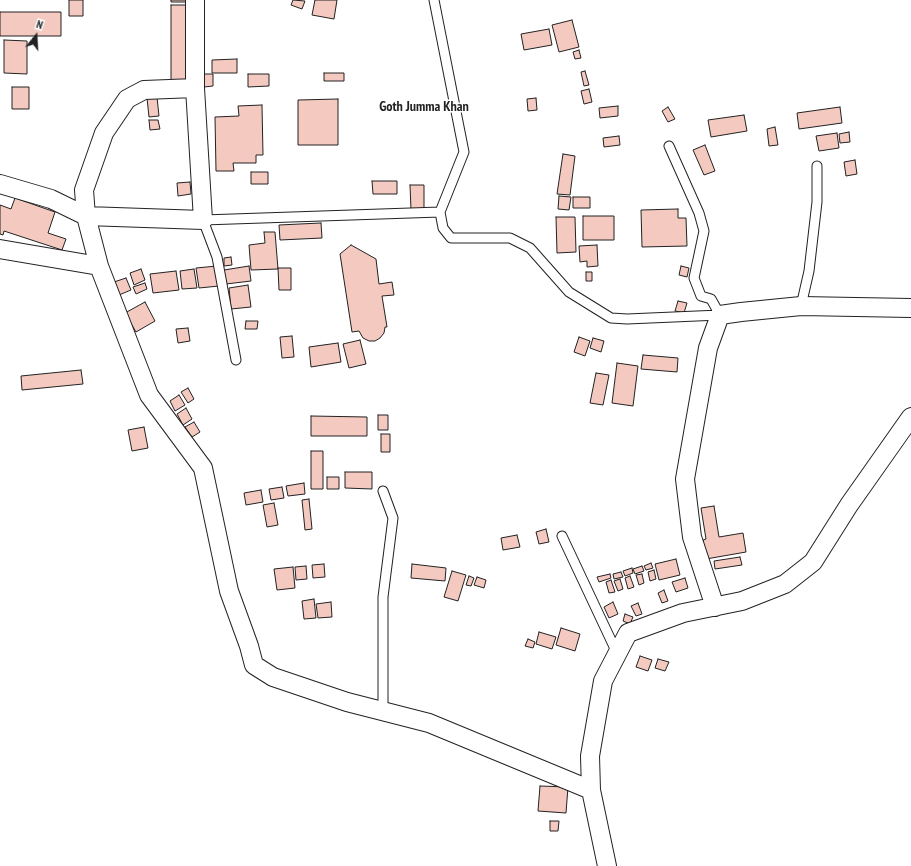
<!DOCTYPE html>
<style>
body{margin:0}
#map{position:relative;width:911px;height:866px;overflow:hidden;background:#fff;font-family:"PT Sans Narrow",sans-serif}
canvas{display:block}
.north{position:absolute;left:16px;top:16px;width:40px;height:40px;-webkit-text-stroke:3px #fff;paint-order:stroke;rotate:18deg;font-size:11px;font-weight:700;line-height:16px;text-align:center;color:#222}
.north::after{content:'';display:block;margin:auto;width:14px;height:18px;background:#222;clip-path:polygon(50% 0,100% 100%,50% 72%,0 100%)}
</style>
<div id="map">
<canvas width="911" height="866"></canvas>
<div class="north">N</div>
</div>
<script>
const c = document.querySelector('canvas').getContext('2d');
c.lineJoin = 'round';
function fill(path, color) { c.fillStyle = color; c.fill(path, 'evenodd'); }
const shape = rows => new Path2D(rows.map(r => 'M' + r).join(''));
function trace(path, color, width, dash) { c.strokeStyle = color; c.lineWidth = width; c.lineCap = dash ? 'butt' : 'round'; c.setLineDash(dash || []); c.stroke(path); }
function drawText(font, color, halo, rows, align = 'center') {
  c.font = font + ' "PT Sans Narrow",sans-serif'; c.lineWidth = 3; c.setLineDash([]); c.textBaseline = 'middle'; c.strokeStyle = halo; c.fillStyle = color; for (const [text, x, y, turn = 0] of rows) {
    c.save(); c.translate(x, y); c.rotate((+turn || 0) * Math.PI / 180); c.textAlign = isNaN(turn) ? turn : align; if (halo) c.strokeText(text, 0, 0); c.fillText(text, 0, 0); c.restore();
  }
}
const building = shape([
 [69,0,83,0,83,16,69,16,69,0],
 [171,0,187,0,187,2,171,2,171,0],
 [293,0,305,1,302,9,291,5,293,0],
 [315,0,337,0,334,19,312,15,315,0],
 [171,5,187,5,187,80,171,80,171,5],
 [0,12,61,12,61,36,0,36,0,12],
 [572,20,579,47,559,52,552,25,572,20],
 [549,29,552,45,524,50,521,34,549,29],
 [4,40,27,41,27,74,4,73,4,40],
 [579,50,581,58,575,59,573,52,579,50],
 [237,59,237,73,212,73,212,60,237,59],
 [585,71,589,85,584,86,581,72,585,71],
 [324,73,344,73,344,81,324,81,324,73],
 [204,74,213,74,213,86,204,87,204,74],
 [248,74,269,74,269,86,248,87,248,74],
 [12,87,29,87,29,109,12,109,12,87],
 [589,89,592,102,584,104,581,91,589,89],
 [157,97,159,116,149,117,147,98,157,97],
 [536,98,537,110,528,111,527,99,536,98],
 [338,99,338,145,298,145,298,100,338,99],
 [262,105,263,155,256,155,256,163,233,163,234,171,216,171,215,117,239,116,238,106,262,105],
 [618,106,618,116,600,118,599,108,618,106],
 [668,107,675,119,668,122,662,111,668,107],
 [840,107,842,123,799,129,797,113,840,107],
 [744,115,747,131,711,137,708,120,744,115],
 [149,120,158,120,160,129,150,130,149,120],
 [775,127,778,145,769,146,767,129,775,127],
 [849,132,850,142,840,143,839,134,849,132],
 [837,133,839,148,819,151,816,136,837,133],
 [619,136,620,145,604,147,603,138,619,136],
 [705,145,715,171,704,175,693,150,705,145],
 [563,154,575,156,570,195,557,194,563,154],
 [855,160,857,174,846,176,844,162,855,160],
 [251,172,268,172,268,184,251,184,251,172],
 [372,181,397,181,397,194,373,194,372,181],
 [190,182,191,194,178,196,177,183,190,182],
 [410,185,424,185,424,209,411,210,410,185],
 [559,196,571,197,569,210,558,209,559,196],
 [573,197,590,197,590,208,573,208,573,197],
 [15,198,55,212,48,233,66,239,62,250,4,231,3,235,0,234,0,205,11,209,15,198],
 [678,209,678,218,686,218,687,246,642,247,641,210,678,209],
 [583,216,614,216,614,240,583,240,583,216],
 [556,217,575,217,576,252,557,253,556,217],
 [321,223,322,238,280,240,279,225,321,223],
 [264,232,275,232,278,269,251,270,249,245,265,243,264,232],
 [351,245,376,259,379,284,392,282,394,295,382,296,387,327,385,327,384,333,380,338,375,341,369,341,363,338,359,331,352,332,340,254,351,245],
 [597,245,598,266,587,267,587,261,580,262,579,246,597,245],
 [231,257,232,265,224,266,224,258,231,257],
 [217,266,219,286,199,288,196,268,217,266],
 [249,266,251,281,226,284,224,270,249,266],
 [681,266,689,268,687,277,679,275,681,266],
 [278,268,291,268,291,290,279,290,278,268],
 [141,269,145,280,134,285,130,273,141,269],
 [194,269,197,288,182,289,180,271,194,269],
 [176,271,179,290,153,293,150,274,176,271],
 [586,272,592,272,592,281,586,281,586,272],
 [126,278,131,290,119,295,114,282,126,278],
 [145,283,147,289,136,294,133,287,145,283],
 [248,285,251,307,231,309,229,288,248,285],
 [678,301,687,303,684,313,675,311,678,301],
 [145,302,155,321,136,332,125,313,145,302],
 [246,321,258,321,257,329,245,329,246,321],
 [188,328,190,341,178,343,176,329,188,328],
 [292,336,294,357,282,358,280,337,292,336],
 [579,337,590,341,585,356,574,352,579,337],
 [593,338,604,341,601,352,590,348,593,338],
 [360,340,366,364,349,368,343,344,360,340],
 [338,343,341,362,311,367,309,347,338,343],
 [643,355,678,358,677,372,641,369,643,355],
 [617,363,638,366,633,406,612,403,617,363],
 [81,370,83,384,22,390,21,376,81,370],
 [596,373,609,375,603,405,590,403,596,373],
 [188,388,194,399,188,403,181,392,188,388],
 [179,395,185,405,175,411,170,401,179,395],
 [186,408,192,419,183,425,177,414,186,408],
 [378,415,388,415,388,430,378,430,378,415],
 [311,416,367,417,367,436,311,436,311,416],
 [194,422,200,432,192,437,185,427,194,422],
 [144,427,148,448,132,451,128,430,144,427],
 [381,434,390,434,390,452,381,452,381,434],
 [311,451,323,451,323,489,311,489,311,451],
 [345,472,372,472,372,489,345,488,345,472],
 [327,477,339,477,339,489,327,489,327,477],
 [304,483,305,494,288,496,286,486,304,483],
 [282,487,284,498,271,500,269,489,282,487],
 [261,490,263,502,246,505,244,493,261,490],
 [309,499,312,529,305,530,302,500,309,499],
 [274,503,278,525,267,527,263,505,274,503],
 [714,506,719,537,743,533,746,552,706,559,703,540,706,539,701,508,714,506],
 [546,529,549,542,539,544,536,532,546,529],
 [517,535,520,547,503,550,501,538,517,535],
 [740,557,742,565,715,569,714,561,740,557],
 [676,559,680,575,659,580,655,564,676,559],
 [651,563,653,568,646,570,644,566,651,563],
 [324,564,325,577,313,578,312,565,324,564],
 [412,564,446,568,445,581,411,578,412,564],
 [306,566,307,579,296,580,295,567,306,566],
 [642,566,644,571,635,574,633,569,642,566],
 [293,567,295,588,277,590,274,569,293,567],
 [632,568,633,573,625,576,623,571,632,568],
 [654,570,656,579,650,581,648,572,654,570],
 [452,571,466,575,458,601,444,597,452,571],
 [621,572,623,577,614,579,613,574,621,572],
 [610,574,611,578,599,582,597,577,610,574],
 [642,574,644,583,639,585,636,575,642,574],
 [469,576,474,578,471,586,466,585,469,576],
 [630,576,634,587,628,589,625,578,630,576],
 [477,577,486,580,484,588,474,585,477,577],
 [685,578,688,588,676,592,672,582,685,578],
 [620,579,623,589,618,591,614,581,620,579],
 [611,580,615,592,609,593,606,582,611,580],
 [664,590,668,601,662,603,658,593,664,590],
 [314,599,316,618,304,619,302,601,314,599],
 [331,602,332,617,318,618,316,604,331,602],
 [613,602,618,614,609,618,604,607,613,602],
 [638,603,642,614,636,616,631,606,638,603],
 [625,614,633,617,630,624,623,621,625,614],
 [561,628,580,634,575,651,556,645,561,628],
 [539,632,556,637,552,649,536,644,539,632],
 [528,639,535,642,533,648,525,646,528,639],
 [640,656,652,660,648,671,636,667,640,656],
 [658,659,669,662,665,671,655,668,658,659],
 [540,786,568,787,566,813,538,811,540,786],
 [550,821,559,821,558,831,550,831,550,821]
]);
const service = shape([
 [434,0,464,152,440,212,443,228,451,238,510,238,530,248,569,292,611,318,627,319,720,315,711,299,701,296,694,278,704,231,699,213,669,146],
 [801,306,809,271,817,202,817,166],
 [236,360,217,257,203,220,440,212],
 [562,536,617,653],
 [383,711,383,597,393,518,383,491]
]);
const minor = shape([
 [195,88,144,90,127,99,104,133,84,190,86,216,99,266,149,395,203,468,229,591,249,646,254,665,273,677,347,702,429,723,591,790],
 [0,184,51,199,86,216,203,220,195,88,195,0],
 [0,249,99,266],
 [715,607,692,537,685,479,708,348,720,315,741,312,801,306,911,308],
 [607,866,591,790,590,756,603,681,628,633,683,613,742,601,785,584,813,562,849,505,911,417]
]);
const quarterNames = [
 ["Goth Jumma Khan",424,107]
];
fill(building, '#f3c9c0');
trace(building, '#222', 1);
trace(service, '#222', 11);
trace(minor, '#222', 20);
trace(service, '#fff', 9);
trace(minor, '#fff', 18);
drawText('bold 14px', '#222', '#fff', quarterNames);
</script>
